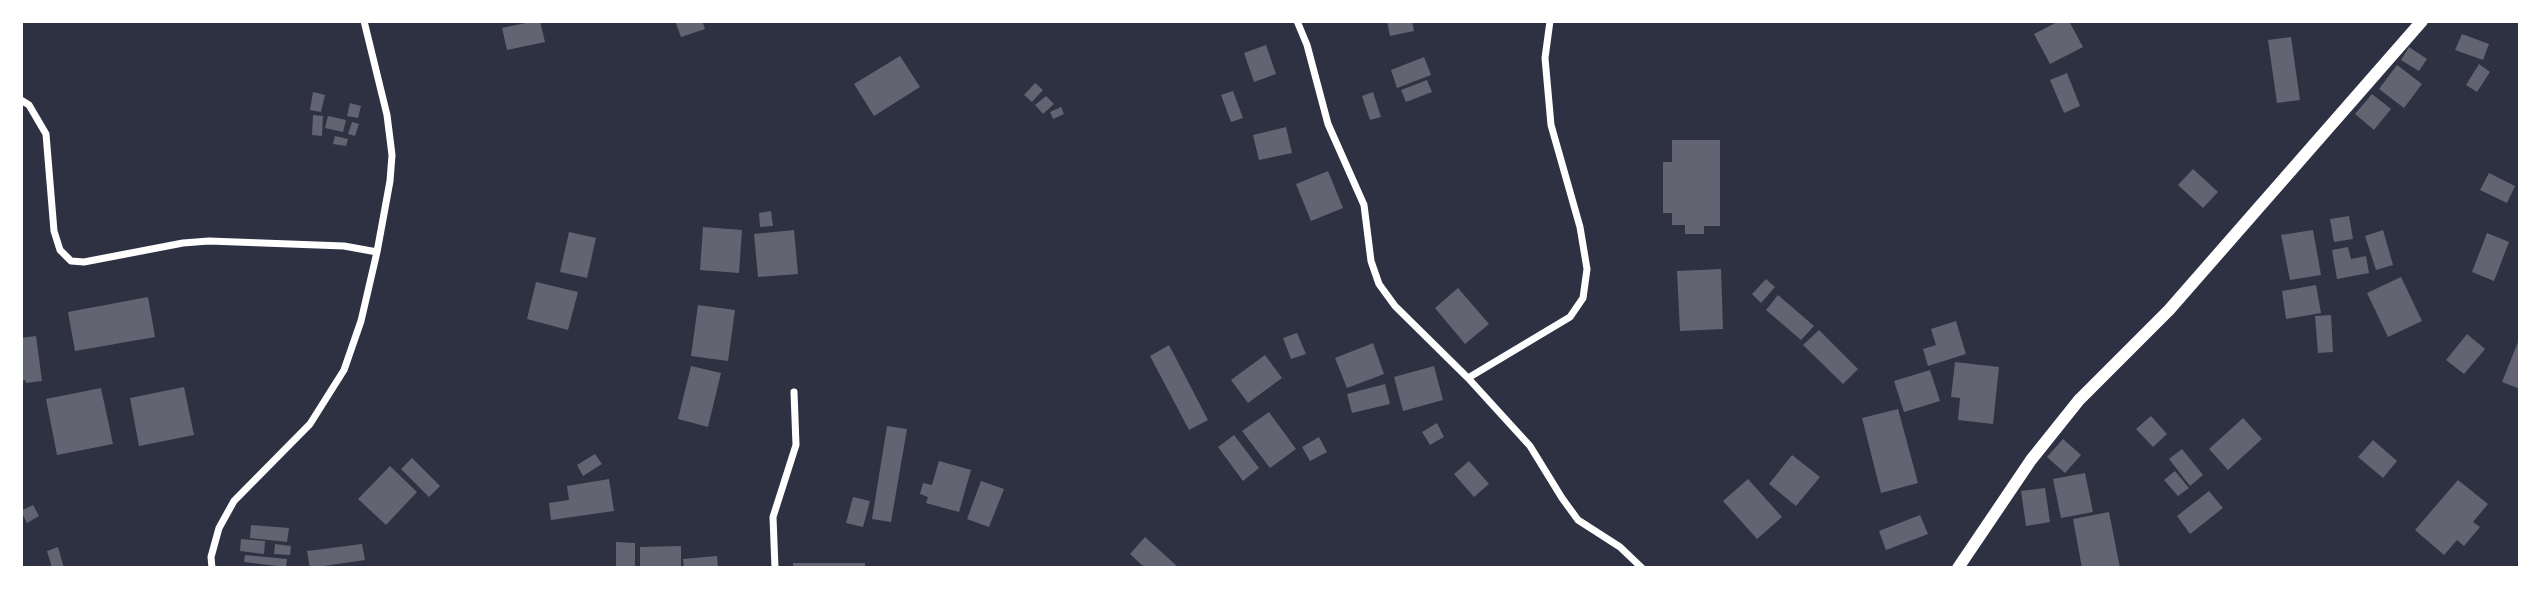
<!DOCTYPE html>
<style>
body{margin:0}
#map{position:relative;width:2541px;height:589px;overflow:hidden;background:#2d3142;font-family:"Public Sans",sans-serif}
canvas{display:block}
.frame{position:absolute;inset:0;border:23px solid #fff;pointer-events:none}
</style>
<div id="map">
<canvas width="2541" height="589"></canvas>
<div class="frame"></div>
</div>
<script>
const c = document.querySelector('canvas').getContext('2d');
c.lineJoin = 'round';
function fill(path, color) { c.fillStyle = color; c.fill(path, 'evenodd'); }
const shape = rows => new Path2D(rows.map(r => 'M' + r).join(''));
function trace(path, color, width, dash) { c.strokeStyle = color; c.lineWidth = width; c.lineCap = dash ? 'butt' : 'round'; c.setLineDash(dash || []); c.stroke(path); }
const building = shape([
 [535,21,540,21,545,42,507,50,502,28],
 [675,21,702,21,705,29,681,37],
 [1387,21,1412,21,1414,31,1390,36],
 [2059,21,2069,21,2083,47,2050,64,2034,34],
 [2462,34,2489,44,2483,60,2455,50],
 [2291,37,2300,100,2277,103,2268,40],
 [1266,45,1276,74,1254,82,1244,53],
 [2409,47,2427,59,2419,71,2401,60],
 [900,56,920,87,874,116,854,84],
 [1424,57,1431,75,1397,88,1391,70],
 [2479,64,2490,72,2477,92,2466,85],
 [2397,65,2422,84,2404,108,2379,89],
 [2067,73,2080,106,2064,113,2050,80],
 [1427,80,1432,92,1406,102,1401,90],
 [1035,83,1043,90,1032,102,1024,95],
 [1233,91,1243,118,1231,122,1221,95],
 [313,92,325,95,321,112,310,110],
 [1373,92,1381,117,1370,120,1362,96],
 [2372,94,2391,109,2374,130,2355,114],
 [1046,96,1054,104,1043,114,1035,105],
 [350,103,361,106,358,118,347,116],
 [1061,107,1064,114,1053,119,1050,112],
 [313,115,323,116,322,136,312,135],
 [328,116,346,120,343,132,325,128],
 [352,122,359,124,355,136,348,134],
 [1286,127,1292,153,1259,160,1253,135],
 [335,136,348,139,346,146,333,144],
 [1672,140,1720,140,1720,226,1704,226,1704,234,1685,234,1685,225,1672,225,1672,213,1663,213,1663,162,1672,162],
 [2193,169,2218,192,2203,208,2178,185],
 [1328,171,1343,208,1311,221,1296,184],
 [2489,173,2515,186,2507,203,2480,190],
 [771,211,773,226,760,227,759,213],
 [2349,216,2353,239,2334,242,2330,219],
 [703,227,742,230,739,273,700,270],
 [794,230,798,274,758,277,754,234],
 [2313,230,2321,275,2290,280,2281,235],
 [2383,230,2393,265,2376,270,2365,236],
 [569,232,596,238,587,278,560,272],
 [2487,233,2509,242,2494,281,2472,272],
 [2348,247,2351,259,2366,256,2369,273,2337,279,2332,250],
 [1721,269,1723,329,1680,331,1677,271],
 [2401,277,2422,321,2388,337,2367,293],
 [1766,279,1775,287,1761,303,1752,294],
 [536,282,578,292,568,330,527,319],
 [2316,285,2321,313,2286,319,2282,291],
 [1458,288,1489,324,1465,344,1435,308],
 [1778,295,1814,326,1801,340,1766,310],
 [148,297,155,337,75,351,68,312],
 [698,305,735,310,728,361,691,356],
 [2331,315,2333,352,2318,353,2315,316],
 [1956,321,1966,354,1928,366,1923,349,1936,345,1931,329],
 [1819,330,1858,369,1843,384,1803,345],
 [1297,333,1306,354,1291,359,1283,338],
 [2467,334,2485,349,2464,374,2446,360],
 [36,336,42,381,26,383,25,380,21,381,21,338],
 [2520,337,2520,389,2502,382],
 [1373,343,1384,374,1347,388,1335,358],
 [1169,345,1208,420,1189,430,1150,356],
 [1265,355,1282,378,1248,403,1231,380],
 [1955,362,1999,367,1993,424,1958,420,1960,398,1951,397],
 [691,366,721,373,708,427,678,419],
 [1434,366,1443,400,1403,411,1394,377],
 [1930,370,1940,401,1904,412,1894,381],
 [1385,384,1390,404,1352,413,1347,394],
 [184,387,194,435,139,446,130,398],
 [101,388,113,444,57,455,46,399],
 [1898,409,1918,483,1881,493,1862,418],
 [1269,412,1296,449,1270,468,1242,431],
 [2151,416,2167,434,2153,447,2136,429],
 [2243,418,2262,439,2228,470,2209,449],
 [1437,423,1444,437,1430,445,1422,432],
 [887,426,907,429,891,522,872,519],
 [1234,435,1259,468,1243,481,1218,447],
 [1319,437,1327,452,1310,461,1302,447],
 [2063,439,2081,455,2065,473,2047,457],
 [2373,440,2397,461,2383,478,2358,457],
 [2182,449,2203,475,2190,486,2169,459],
 [595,454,602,464,583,476,577,465],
 [1792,455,1820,477,1796,506,1769,484],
 [412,458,440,486,429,497,401,469],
 [939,461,971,470,959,512,926,503,928,497,920,494,923,483,932,485],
 [1469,461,1489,484,1474,497,1454,474],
 [390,466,417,492,386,525,358,499],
 [2175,471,2189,488,2178,496,2164,480],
 [2085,473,2093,512,2061,518,2053,479],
 [609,479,614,511,551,520,549,503,569,500,567,486],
 [1748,479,1782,517,1757,539,1723,501],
 [2458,480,2488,504,2473,522,2480,527,2464,546,2457,540,2444,555,2415,530],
 [981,481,1004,489,989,527,967,519],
 [2045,488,2050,522,2026,526,2021,491],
 [2209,491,2223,508,2190,534,2177,516],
 [853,497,870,501,863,527,846,523],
 [33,505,39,516,27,523,21,511],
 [2109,512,2120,568,2082,568,2073,519],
 [1920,515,1928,534,1886,550,1879,531],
 [251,525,289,528,287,542,250,538],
 [1145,537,1179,568,1145,568,1130,554],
 [241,539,265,541,264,554,240,551],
 [616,542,635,543,635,568,616,568],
 [275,544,291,546,290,555,274,554],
 [362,544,365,560,310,568,307,551],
 [681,546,681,568,640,568,640,547],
 [58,547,64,568,52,568,47,551],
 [245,555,287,559,286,567,244,562],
 [717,556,718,568,684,568,683,559],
 [793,563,865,563,865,568,793,568]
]);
const minor = shape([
 [1297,21,1307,45,1328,124,1364,205,1371,261,1379,284,1395,306,1468,378,1530,446,1562,498,1578,520,1620,547,1642,568],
 [21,100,29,105,46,134,54,231,60,250,71,261,84,262,183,243,209,241,344,246,377,252],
 [1468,378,1570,317,1583,298,1587,269,1580,227,1551,125,1545,58,1550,21],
 [212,568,211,557,219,528,234,501,310,424,344,370,361,321,377,252,390,181,392,155,387,115,364,21],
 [775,568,773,517,796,445,794,392]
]);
const tertiary = shape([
 [1958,568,2031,460,2079,400,2169,310,2422,21]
]);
fill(building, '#626471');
trace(minor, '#fff', 7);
trace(tertiary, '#fff', 12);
</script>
